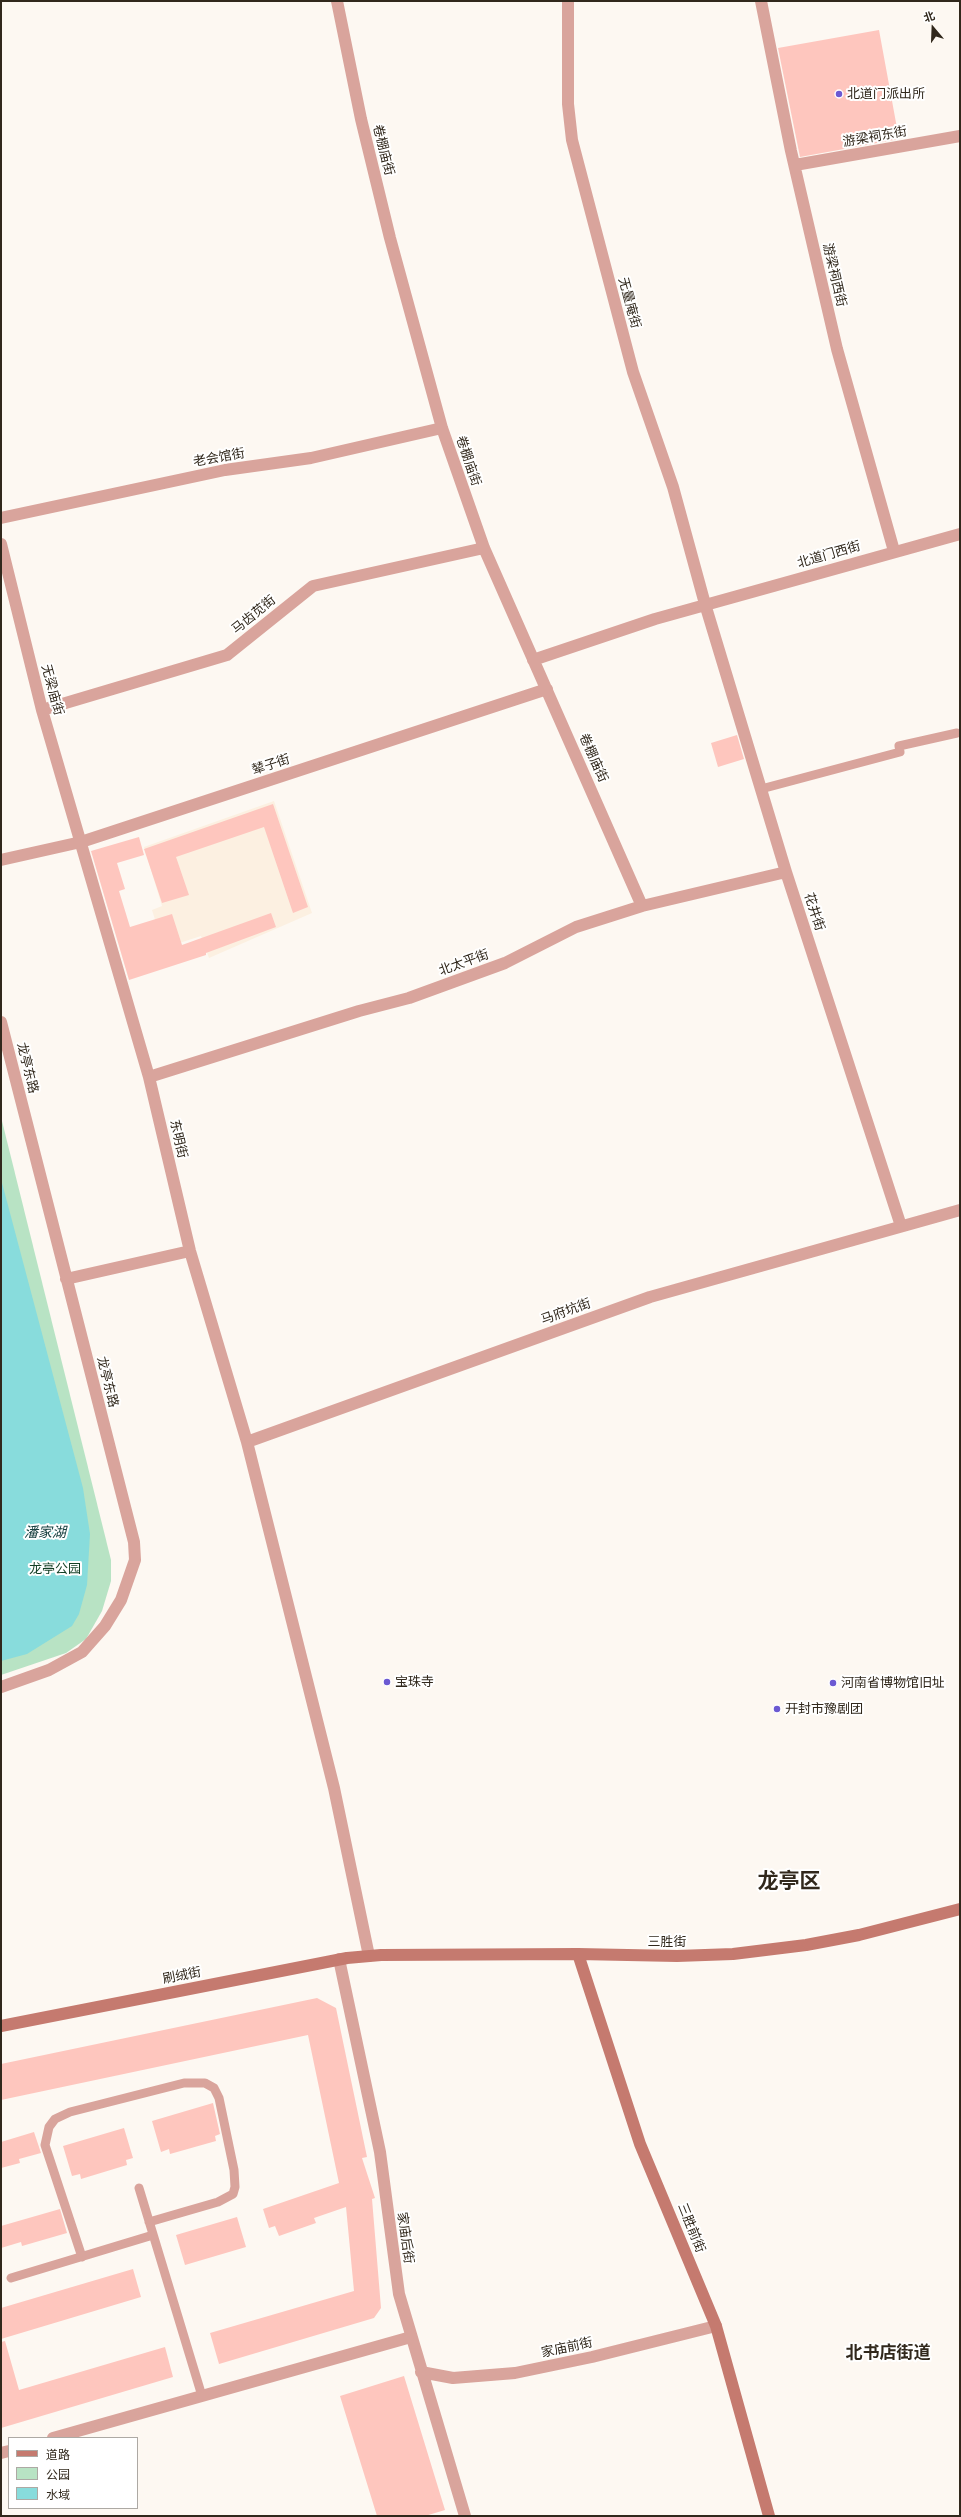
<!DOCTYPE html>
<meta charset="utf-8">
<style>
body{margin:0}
#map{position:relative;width:961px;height:2517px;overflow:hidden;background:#fdf8f2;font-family:Helvetica,"Noto Sans SC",sans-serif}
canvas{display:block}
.frame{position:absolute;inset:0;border:2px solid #31281c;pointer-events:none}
.legend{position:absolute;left:8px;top:2437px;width:130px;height:72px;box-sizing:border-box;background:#fff;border:1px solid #ada9a4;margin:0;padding:5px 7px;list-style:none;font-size:12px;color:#31281c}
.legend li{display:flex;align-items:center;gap:8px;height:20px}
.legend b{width:20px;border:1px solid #ada9a4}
.north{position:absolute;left:913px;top:8px;width:40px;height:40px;-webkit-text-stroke:3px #fff;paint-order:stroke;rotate:341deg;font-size:11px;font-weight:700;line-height:16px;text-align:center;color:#31281c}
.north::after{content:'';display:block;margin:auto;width:14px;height:18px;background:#31281c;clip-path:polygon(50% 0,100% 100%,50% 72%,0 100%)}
</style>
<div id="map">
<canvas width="961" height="2517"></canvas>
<div class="frame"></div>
<ul class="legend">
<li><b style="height:5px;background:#c57a6f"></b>道路</li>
<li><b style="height:11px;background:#b8e3c4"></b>公园</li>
<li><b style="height:11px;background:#88dcdc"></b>水域</li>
</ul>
<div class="north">北</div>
</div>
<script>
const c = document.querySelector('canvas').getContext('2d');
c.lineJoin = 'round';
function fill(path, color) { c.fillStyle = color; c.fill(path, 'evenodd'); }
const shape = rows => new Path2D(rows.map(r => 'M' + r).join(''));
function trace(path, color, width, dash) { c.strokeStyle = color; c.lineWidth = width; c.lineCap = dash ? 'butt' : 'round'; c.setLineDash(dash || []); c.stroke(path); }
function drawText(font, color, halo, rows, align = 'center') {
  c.font = font + ' Helvetica,"Noto Sans SC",sans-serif'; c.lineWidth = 4; c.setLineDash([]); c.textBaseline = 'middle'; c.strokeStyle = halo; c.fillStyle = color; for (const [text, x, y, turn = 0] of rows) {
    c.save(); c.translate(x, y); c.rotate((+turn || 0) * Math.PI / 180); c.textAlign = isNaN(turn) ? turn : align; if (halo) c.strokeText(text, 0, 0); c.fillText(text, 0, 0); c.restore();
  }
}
const built = shape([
 [274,801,312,913,209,958,201,936,164,948,152,910,162,906,144,847]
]);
const green = shape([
 [1,1117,111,1560,111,1581,102,1611,86,1639,66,1653,1,1675]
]);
const water = shape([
 [1,1179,83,1488,90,1534,87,1585,79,1614,72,1626,27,1654,1,1661]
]);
const building = shape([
 [879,30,899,139,800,157,778,48],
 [737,735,744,759,718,767,711,743],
 [273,804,308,907,293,913,264,827,176,857,189,895,162,903,144,849],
 [139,837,144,855,117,863,125,889,119,891,130,927,172,914,182,945,271,913,276,927,206,953,206,955,129,980,91,851],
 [317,1998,336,2008,367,2157,362,2158,375,2198,372,2199,381,2308,374,2318,219,2364,210,2333,354,2291,346,2207,314,2218,316,2223,279,2236,275,2226,269,2228,263,2209,339,2183,308,2035,1,2100,1,2064],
 [213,2103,220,2134,215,2136,216,2141,170,2154,169,2149,161,2152,152,2121],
 [124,2128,133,2158,126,2160,127,2165,81,2179,80,2174,72,2176,63,2146],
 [34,2132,41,2153,19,2159,20,2163,1,2168,1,2142],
 [60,2209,67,2233,22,2246,21,2242,1,2248,1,2226],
 [237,2217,246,2247,185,2265,176,2235],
 [133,2269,141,2297,1,2339,1,2308],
 [5,2341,19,2390,165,2347,173,2377,1,2428,1,2342],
 [404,2376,445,2510,425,2516,377,2516,340,2396]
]);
const lane = shape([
 [761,789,900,752,899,746,957,733],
 [139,2188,202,2396],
 [82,2257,45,2145,49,2127,55,2119,70,2112,184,2083,205,2083,214,2088,219,2098,234,2170,235,2187,233,2194,218,2202,149,2222],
 [11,2278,153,2235]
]);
const street = shape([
 [337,1,361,119,390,238,442,428,484,548,642,906],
 [568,1,568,104,572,140,633,372,673,487,705,604,786,872,901,1226],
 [761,1,791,151,837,349,894,551],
 [795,165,960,136],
 [1,518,225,470,311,458,442,428],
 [1,544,42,710,149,1077,190,1251,247,1442,334,1788,369,1956],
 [533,660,655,619,960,534],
 [42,710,227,655,313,586,484,548],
 [1,860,81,842,547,689],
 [1,1022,134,1542,135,1560,121,1600,105,1626,82,1652,49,1670,1,1687],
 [149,1077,359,1011,409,998,505,963,576,927,642,906,786,872],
 [66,1279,190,1251],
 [247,1442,650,1297,960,1210],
 [339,1959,380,2152,399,2294,465,2516],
 [421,2372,453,2378,515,2373,592,2357,716,2326],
 [53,2438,411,2337],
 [1,2453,9,2451]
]);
const secondary = shape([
 [578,1954,640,2144,716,2326,769,2516],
 [1,2026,347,1958,381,1955,578,1954,677,1956,733,1954,806,1945,859,1935,960,1909]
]);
const markers = [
 [839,94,4,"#6b59d2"],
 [387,1682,4,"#6b59d2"],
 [833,1683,4,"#6b59d2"],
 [777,1709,4,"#6b59d2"]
];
const poiNames = [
 ["北道门派出所",847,94],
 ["宝珠寺",395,1682],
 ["河南省博物馆旧址",841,1683],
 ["开封市豫剧团",785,1709]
];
const streetNames = [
 ["游梁祠东街",875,137,-10],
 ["卷棚庙街",383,150,76],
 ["游梁祠西街",834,275,77],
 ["无量庵街",629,303,75],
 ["老会馆街",219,458,-10],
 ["卷棚庙街",468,461,71],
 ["北道门西街",829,555,-16],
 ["马齿苋街",254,615,-39],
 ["无梁庙街",52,690,75],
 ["卷棚庙街",593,758,66],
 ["辇子街",271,765,-18],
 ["花井街",814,912,72],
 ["北太平街",464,963,-20],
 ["龙亭东路",27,1068,76],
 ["东明街",178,1139,77],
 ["马府坑街",566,1312,-20],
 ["龙亭东路",107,1382,76],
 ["三胜街",667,1942],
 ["刷绒街",182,1976,-11],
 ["三胜前街",691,2228,68],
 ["家庙后街",405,2238,82],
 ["家庙前街",567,2348,-12]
];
const parkNames = [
 ["龙亭公园",55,1569]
];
const waterNames = [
 ["潘家湖",45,1533]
];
const districtNames = [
 ["北书店街道",888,2353]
];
const townNames = [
 ["龙亭区",789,1882]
];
fill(built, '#fcf0e1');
fill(green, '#b8e3c4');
fill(water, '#88dcdc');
fill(building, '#fec6be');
trace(lane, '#d9a49c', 9);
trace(street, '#d9a49c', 12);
trace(secondary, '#c57a6f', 12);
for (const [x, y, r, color] of markers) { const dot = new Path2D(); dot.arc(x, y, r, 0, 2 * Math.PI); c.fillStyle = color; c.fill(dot); trace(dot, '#fff', 1.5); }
drawText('13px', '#31281c', '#fff', poiNames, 'left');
drawText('13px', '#31281c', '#fff', streetNames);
drawText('13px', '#133f25', '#fff', parkNames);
drawText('italic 14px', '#194141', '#fff', waterNames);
drawText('bold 17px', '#31281c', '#fff', districtNames);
drawText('bold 21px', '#31281c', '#fff', townNames);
</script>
